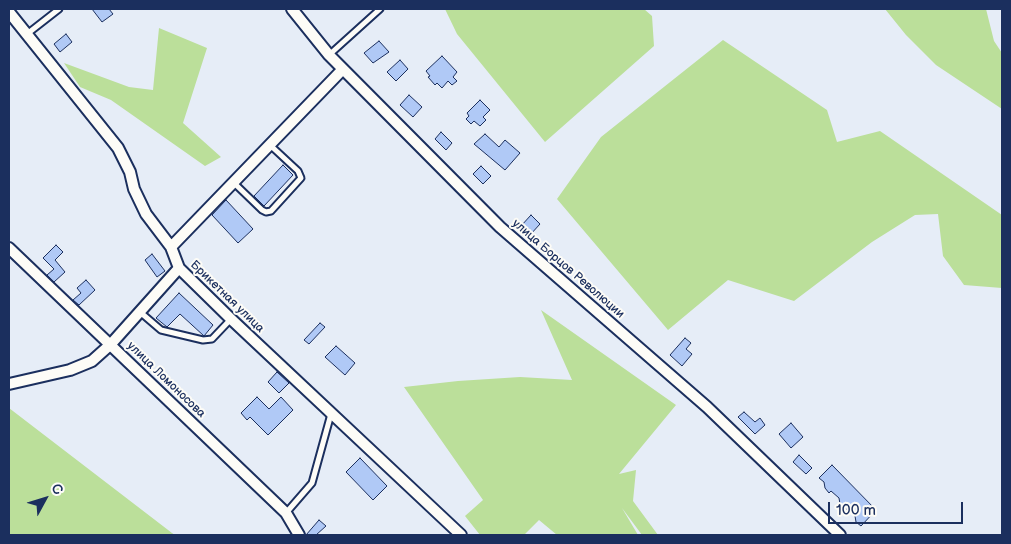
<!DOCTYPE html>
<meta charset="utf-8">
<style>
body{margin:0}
#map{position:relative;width:1011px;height:544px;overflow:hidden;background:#e6edf7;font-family:"Balsamiq Sans",sans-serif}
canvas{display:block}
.frame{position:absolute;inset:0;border:10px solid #1b2f5e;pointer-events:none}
.north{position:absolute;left:20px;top:474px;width:50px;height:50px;-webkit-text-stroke:4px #fdfcf7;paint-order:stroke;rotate:51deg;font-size:14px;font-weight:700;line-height:20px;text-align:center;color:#1b2f5e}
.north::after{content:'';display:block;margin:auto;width:18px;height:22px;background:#1b2f5e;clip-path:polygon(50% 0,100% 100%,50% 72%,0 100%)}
.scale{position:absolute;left:828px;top:502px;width:135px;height:22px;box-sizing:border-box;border:2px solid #1b2f5e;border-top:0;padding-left:6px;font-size:15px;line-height:18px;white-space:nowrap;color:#1b2f5e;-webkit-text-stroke:4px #fdfcf7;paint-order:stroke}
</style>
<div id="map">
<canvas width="1011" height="544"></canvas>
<div class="frame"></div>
<div class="north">С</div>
<div class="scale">100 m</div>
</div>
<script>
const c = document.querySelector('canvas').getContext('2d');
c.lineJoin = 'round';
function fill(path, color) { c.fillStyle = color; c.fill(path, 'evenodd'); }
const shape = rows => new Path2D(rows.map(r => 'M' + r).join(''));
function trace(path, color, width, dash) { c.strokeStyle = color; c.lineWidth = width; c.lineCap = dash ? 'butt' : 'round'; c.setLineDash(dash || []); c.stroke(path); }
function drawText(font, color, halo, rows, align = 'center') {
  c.font = font + ' "Balsamiq Sans",sans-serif'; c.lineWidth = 4; c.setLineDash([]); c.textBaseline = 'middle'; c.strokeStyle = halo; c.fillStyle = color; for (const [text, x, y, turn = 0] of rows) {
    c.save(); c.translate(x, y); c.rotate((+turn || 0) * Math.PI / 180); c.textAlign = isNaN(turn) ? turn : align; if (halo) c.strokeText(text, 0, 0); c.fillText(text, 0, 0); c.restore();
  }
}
const green = shape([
 [445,9,644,9,652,16,654,46,545,142,457,34],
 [885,9,986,9,994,41,1002,53,1002,109,936,65,906,35],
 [159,28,207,48,183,123,221,157,205,166,111,100,80,87,64,63,129,87,153,90],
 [723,40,827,110,837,142,833,143,880,131,1002,215,1002,288,964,285,943,256,938,214,915,215,872,242,794,301,728,280,668,330,557,199,601,137],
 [541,310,676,405,619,474,636,470,633,501,658,535,642,535,622,508,638,535,557,535,539,520,524,535,480,535,465,516,483,500,404,387,458,381,520,377,572,380],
 [9,408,172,533,175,535,9,535]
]);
const building = shape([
 [92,9,109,9,113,14,102,22,92,9],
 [66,34,72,42,60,52,54,44,66,34],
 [379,41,389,52,373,63,364,53,379,41],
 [442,56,457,72,453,77,457,81,452,85,448,81,442,88,437,83,435,85,428,77,430,76,426,71,442,56],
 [400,60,408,69,396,81,387,72,400,60],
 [409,95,422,107,413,117,400,105,409,95],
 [480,100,490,110,483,117,486,120,480,126,474,121,471,124,466,119,469,116,467,113,480,100],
 [441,132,452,143,446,150,435,139,441,132],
 [485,134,499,147,505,140,520,153,505,170,474,144,485,134],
 [283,165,293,175,264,206,254,196,283,165],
 [481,166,491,176,483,184,473,174,481,166],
 [226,200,253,229,238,243,212,215,226,200],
 [531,215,540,224,530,235,521,226,531,215],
 [56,245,63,252,55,260,65,272,54,282,47,275,54,269,43,258,56,245],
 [152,254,165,271,157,277,145,260,152,254],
 [86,280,95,290,79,305,73,300,81,293,77,288,86,280],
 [179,293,213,325,204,336,180,314,167,327,156,318,179,293],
 [320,323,325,327,309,344,304,340,320,323],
 [685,338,691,343,686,349,692,354,682,366,670,355,685,338],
 [336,346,355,363,345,375,325,357,336,346],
 [277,372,289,383,279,393,268,382,277,372],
 [257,397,269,409,281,397,293,410,268,435,250,417,247,420,241,413,257,397],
 [744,412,755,422,760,418,765,425,755,434,738,417,744,412],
 [791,423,803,437,791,448,779,434,791,423],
 [799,455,812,468,806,474,793,462,799,455],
 [360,458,387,486,373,500,346,472,360,458],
 [832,465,876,510,861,526,856,522,855,516,840,504,839,498,831,491,829,493,825,488,824,482,819,478,832,465],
 [319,520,326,526,316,535,306,535,319,520]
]);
const lane = shape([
 [27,34,59,9],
 [329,55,380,9],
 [233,182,262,210,266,212,271,211,301,178,298,171,270,145],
 [140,312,161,330,203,340,212,339,231,319],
 [286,513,312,483,331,414]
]);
const street = shape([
 [292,9,329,55,500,227,707,407,840,535],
 [9,12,118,148,130,172,134,189,146,214,171,247,179,268,231,319,461,535],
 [171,247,343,69],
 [9,248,286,513,299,535],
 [9,384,70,370,92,361,111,344,179,268]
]);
const streetNames = [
 ["улица Борцов Революции",568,269,41],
 ["Брикетная улица",227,297,44],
 ["улица Ломоносова",166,380,44]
];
fill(green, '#bbdf9a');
fill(building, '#b0c9f6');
trace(building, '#1b2f5e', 1);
trace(lane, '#1b2f5e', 9);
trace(street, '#1b2f5e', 14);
trace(lane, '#fdfcf7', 5);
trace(street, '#fdfcf7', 10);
drawText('12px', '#1b2f5e', '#fdfcf7', streetNames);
</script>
